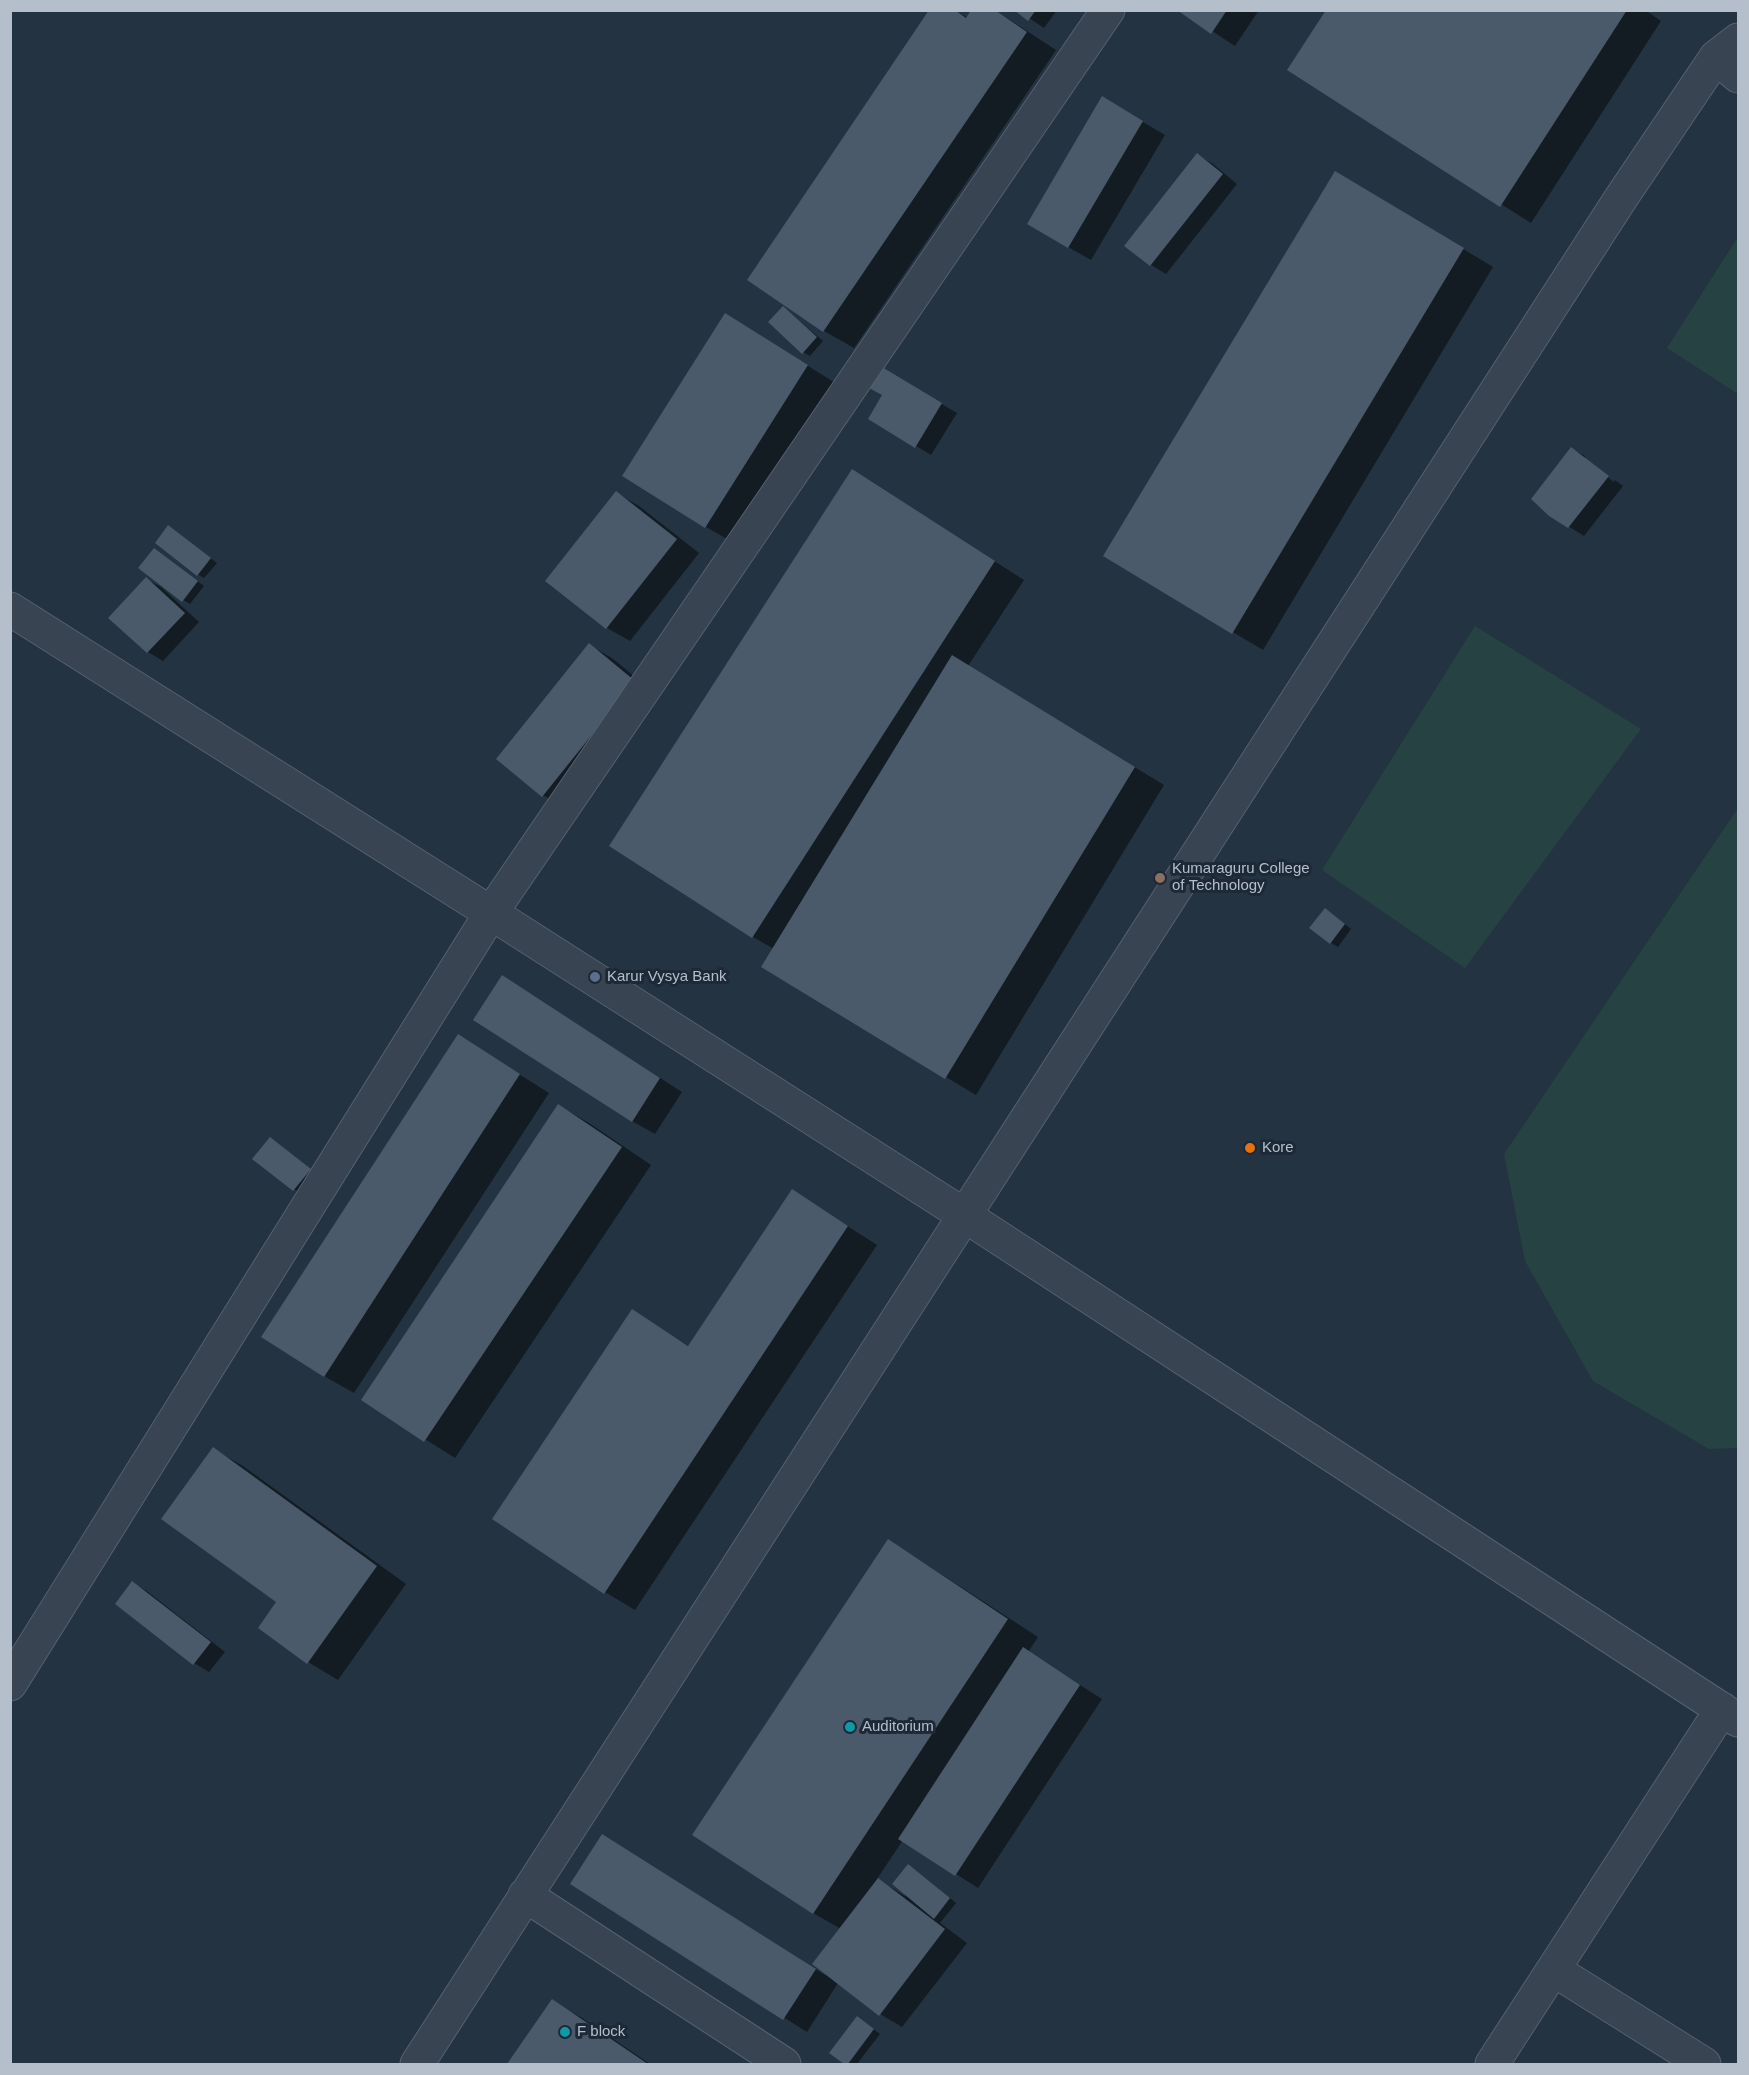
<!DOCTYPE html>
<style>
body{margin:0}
#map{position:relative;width:1749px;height:2075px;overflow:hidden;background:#243342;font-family:Helvetica,sans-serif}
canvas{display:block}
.frame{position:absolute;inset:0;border:12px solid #b5bfcc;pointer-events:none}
</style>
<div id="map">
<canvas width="1749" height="2075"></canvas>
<div class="frame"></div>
</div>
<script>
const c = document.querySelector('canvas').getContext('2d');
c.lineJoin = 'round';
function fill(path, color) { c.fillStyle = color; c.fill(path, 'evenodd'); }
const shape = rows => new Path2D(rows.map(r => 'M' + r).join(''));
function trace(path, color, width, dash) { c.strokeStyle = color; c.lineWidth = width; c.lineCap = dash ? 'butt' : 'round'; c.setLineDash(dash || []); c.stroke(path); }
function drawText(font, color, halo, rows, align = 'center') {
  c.font = font + ' Helvetica,sans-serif'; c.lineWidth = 6; c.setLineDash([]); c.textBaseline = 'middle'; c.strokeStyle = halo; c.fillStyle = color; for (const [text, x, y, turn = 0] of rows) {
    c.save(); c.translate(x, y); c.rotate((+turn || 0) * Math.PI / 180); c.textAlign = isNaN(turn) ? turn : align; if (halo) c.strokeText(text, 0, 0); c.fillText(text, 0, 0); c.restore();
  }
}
const green = shape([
 [1738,237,1738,394,1667,348],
 [1475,626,1641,729,1465,968,1322,870],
 [1738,808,1738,1448,1709,1449,1593,1381,1525,1261,1504,1154]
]);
const shadow = shape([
 [955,10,968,18,995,10,1056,50,854,348,824,331,749,280],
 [1017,10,1057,10,1044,28],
 [1180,10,1259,10,1235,46],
 [1328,10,1645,10,1661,21,1531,223,1289,70],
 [1102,98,1165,135,1091,260,1068,247],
 [1198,155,1213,164,1237,184,1166,274,1151,265],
 [1366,190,1493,267,1263,650,1105,556],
 [784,308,823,341,810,356,803,352],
 [726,315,837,384,736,544,706,527],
 [882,369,957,413,931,455,870,418,884,395],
 [1572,449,1585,456,1585,459,1614,482,1615,480,1623,486,1584,536,1550,515],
 [852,471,1024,580,968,666,1164,785,976,1095,946,1077,774,949,753,937],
 [616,493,639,506,699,553,630,641,607,628],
 [169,527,217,563,204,578,197,574],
 [161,554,204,586,190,604,183,600],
 [146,579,161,587,199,622,163,661,148,652,110,618],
 [589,645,612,658,657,695,566,808,543,795],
 [1332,914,1351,929,1338,947,1331,943],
 [525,991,682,1092,655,1134,632,1121],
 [458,1036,549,1093,354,1393,324,1376],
 [559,1106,589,1123,651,1165,455,1458,363,1400],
 [277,1143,317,1174,301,1194,254,1159],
 [793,1191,877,1245,635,1610,605,1592,632,1311,689,1346],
 [213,1449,243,1466,406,1584,338,1680,308,1662,278,1602],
 [888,1541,918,1559,1038,1637,1028,1652,1102,1699,978,1888,903,1840,877,1879,905,1896,915,1870,956,1903,940,1923,967,1943,902,2027,880,2014,838,1983,807,2032,572,1884,625,1849,825,1975,841,1929,813,1913],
 [133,1583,148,1592,225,1652,209,1672,194,1663],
 [552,2001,582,2018,650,2064,509,2064],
 [864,2022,880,2034,857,2064,847,2064,832,2053]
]);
const building = shape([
 [929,10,955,10,966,18,971,10,995,10,1027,32,823,332,747,280],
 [1014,10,1036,10,1028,21],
 [1177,10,1227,10,1211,34],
 [1326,10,1627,10,1500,207,1287,70],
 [1102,96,1143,121,1068,248,1027,224],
 [1197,153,1223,174,1150,266,1124,246],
 [1335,171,1464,248,1232,634,1103,556],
 [783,306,817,337,802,354,768,322],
 [725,313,808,365,705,528,622,476],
 [882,367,942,403,915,448,868,419,882,395,869,388],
 [1571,447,1609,476,1568,528,1549,516,1531,499],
 [852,469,995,561,752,938,609,846],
 [616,491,677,539,606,629,545,581],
 [168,525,211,558,197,576,155,543],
 [154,548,198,581,182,602,138,568],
 [146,577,185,613,147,653,108,618],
 [589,643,635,681,542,797,496,759],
 [952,655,1135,767,945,1079,761,967],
 [1325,908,1345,924,1330,944,1309,928],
 [502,975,660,1078,632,1122,473,1020],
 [458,1034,520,1074,324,1377,261,1337],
 [558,1104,622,1147,424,1442,361,1400],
 [270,1137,311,1169,293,1191,252,1159],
 [792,1189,848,1226,604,1594,492,1519,632,1309,688,1346],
 [213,1447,377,1566,307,1664,258,1628,276,1602,161,1519],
 [888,1539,1008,1619,813,1914,692,1835],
 [132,1581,211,1642,193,1665,115,1604],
 [1023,1647,1080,1685,955,1876,898,1839],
 [602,1834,816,1969,783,2020,570,1884],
 [908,1864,950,1898,934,1919,892,1884],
 [878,1878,945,1929,879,2016,812,1964],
 [552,1999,648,2064,507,2064],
 [857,2016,874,2029,848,2064,844,2064,829,2053]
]);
const minor = shape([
 [1716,57,1738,40],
 [10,609,491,913,964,1215,1738,1720],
 [10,1684,491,913,1108,10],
 [525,1895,784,2064],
 [1554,1970,1704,2064],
 [417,2064,1621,198,1716,57,1738,76],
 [1492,2064,1722,1709]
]);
const markers = [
 [1160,878,6,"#8d6e63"],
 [595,977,6,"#5c6f8a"],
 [1250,1148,6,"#e8710a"],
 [850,1727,6,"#0f9aa8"],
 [565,2032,6,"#0f9aa8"]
];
const poiNames = [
 ["Kumaraguru College",1172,869],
 ["of Technology",1172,886],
 ["Karur Vysya Bank",607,977],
 ["Kore",1262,1148],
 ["Auditorium",862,1727],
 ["F block",577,2032]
];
fill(green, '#264243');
fill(shadow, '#0007');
fill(building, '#4a5a6b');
trace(minor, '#56626f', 35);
trace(minor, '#384451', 33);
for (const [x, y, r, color] of markers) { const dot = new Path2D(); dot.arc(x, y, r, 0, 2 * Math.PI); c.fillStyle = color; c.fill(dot); trace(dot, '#1d2937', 2); }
drawText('15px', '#b5bfcc', '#1d2937', poiNames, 'left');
</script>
